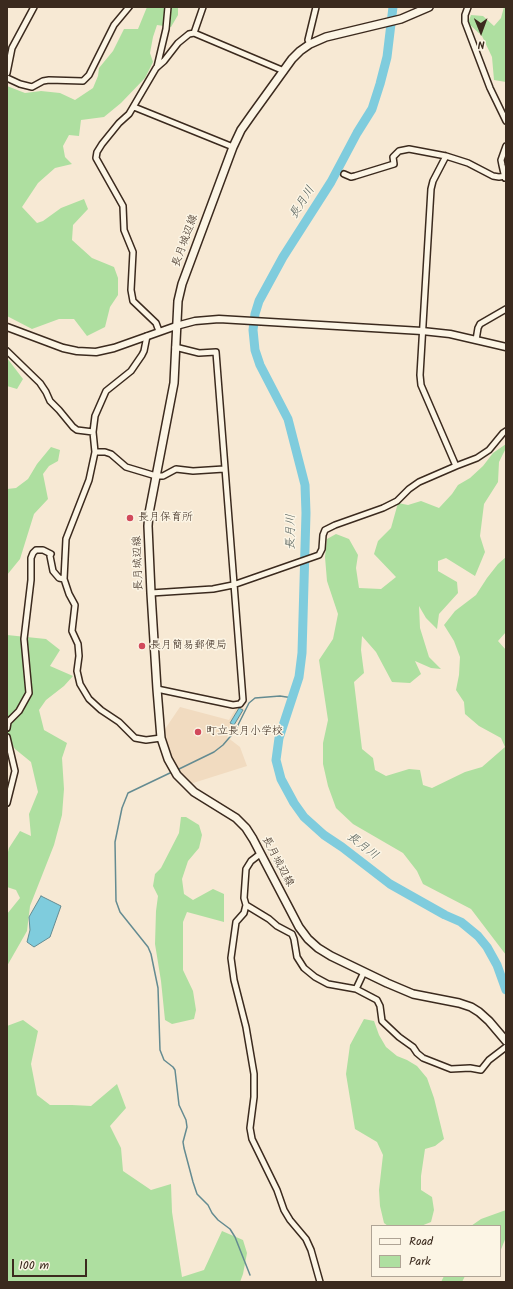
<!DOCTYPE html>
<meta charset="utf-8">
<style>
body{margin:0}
#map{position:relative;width:513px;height:1289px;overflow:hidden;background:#f7e9d4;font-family:Kalam,sans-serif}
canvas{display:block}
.frame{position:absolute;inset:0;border:8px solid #3b2a1e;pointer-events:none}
.legend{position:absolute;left:371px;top:1225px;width:130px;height:52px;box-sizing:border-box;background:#fcf5e5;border:1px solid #afa495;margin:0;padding:5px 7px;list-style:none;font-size:12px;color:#3b2a1e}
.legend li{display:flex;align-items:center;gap:8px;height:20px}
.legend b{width:20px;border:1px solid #afa495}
.north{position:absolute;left:461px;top:12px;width:40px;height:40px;-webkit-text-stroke:3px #fcf5e5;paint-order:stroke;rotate:179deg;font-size:11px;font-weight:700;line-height:16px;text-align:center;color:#3b2a1e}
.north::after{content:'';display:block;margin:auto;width:14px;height:18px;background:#3b2a1e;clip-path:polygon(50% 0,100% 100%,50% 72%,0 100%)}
.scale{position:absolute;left:12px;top:1259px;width:75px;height:18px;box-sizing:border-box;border:2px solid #3b2a1e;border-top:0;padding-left:5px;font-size:12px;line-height:14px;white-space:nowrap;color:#3b2a1e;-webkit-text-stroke:3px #fcf5e5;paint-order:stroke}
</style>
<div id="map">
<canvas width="513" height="1289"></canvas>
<div class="frame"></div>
<ul class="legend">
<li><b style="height:5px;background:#fcf5e5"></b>Road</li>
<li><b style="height:11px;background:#aedfa0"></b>Park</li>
</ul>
<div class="north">N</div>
<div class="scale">100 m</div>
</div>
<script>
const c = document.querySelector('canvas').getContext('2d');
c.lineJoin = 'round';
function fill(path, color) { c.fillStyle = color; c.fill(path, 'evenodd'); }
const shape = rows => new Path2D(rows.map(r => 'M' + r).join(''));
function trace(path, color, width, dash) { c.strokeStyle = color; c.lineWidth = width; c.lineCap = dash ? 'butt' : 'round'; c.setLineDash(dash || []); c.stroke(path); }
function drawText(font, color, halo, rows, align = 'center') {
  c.font = font + ' Kalam,"Klee One",sans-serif'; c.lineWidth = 3; c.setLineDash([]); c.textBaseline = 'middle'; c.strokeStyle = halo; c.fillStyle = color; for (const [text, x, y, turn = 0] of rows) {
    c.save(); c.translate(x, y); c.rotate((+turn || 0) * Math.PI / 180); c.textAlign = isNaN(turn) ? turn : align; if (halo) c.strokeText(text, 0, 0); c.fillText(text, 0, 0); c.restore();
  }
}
const built = shape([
 [238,705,245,709,234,728,227,737,240,747,247,766,190,784,181,772,172,758,167,744,165,729,180,707,229,720]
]);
const green = shape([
 [147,7,178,7,178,15,171,27,157,25,153,37,150,53,153,62,145,78,121,103,104,117,81,120,79,136,69,135,63,146,65,157,72,164,55,168,38,183,22,207,37,223,43,221,61,208,84,199,88,209,73,225,72,240,92,258,114,267,118,278,118,295,110,307,105,327,87,336,74,319,59,319,32,329,7,316,7,86,25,93,41,91,60,93,75,100,93,88,98,76,99,68,113,51,124,29,138,29],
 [504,7,506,7,506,82,494,80,492,57,482,36,468,23,471,15,483,16,494,26,501,18],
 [7,358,23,379,17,389,7,386],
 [506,444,506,448,499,462,498,482,484,504,480,536,485,552,475,576,446,558,438,561,438,571,457,582,458,593,439,614,437,629,426,618,419,606,420,628,429,657,441,669,431,668,415,661,421,674,410,683,392,682,376,652,362,636,361,650,364,673,354,682,362,749,373,758,375,770,386,776,409,769,420,770,423,785,432,788,465,772,482,767,505,747,501,738,479,726,465,714,464,702,456,690,459,675,460,657,454,641,444,625,455,611,476,595,487,578,498,564,506,557,506,632,498,641,506,650,506,955,471,909,423,884,417,871,403,853,353,824,336,808,328,786,323,764,323,743,328,720,319,660,333,639,338,614,327,581,325,557,327,539,336,534,349,539,358,555,356,568,359,588,381,589,396,577,374,554,378,541,391,528,398,503,408,505,421,501,439,508,452,494,458,485,470,478,483,466,493,453],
 [51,447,60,450,58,461,49,466,43,474,48,499,34,514,20,559,7,575,7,489,16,488,28,479,37,464],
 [7,635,46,639,60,650,50,666,73,676,64,686,46,700,39,710,44,730,67,743,62,758,64,789,62,815,54,845,30,906,27,931,7,966,7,914,20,898,16,890,7,887,7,856,9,848,20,831,31,836,29,814,38,792,31,762,15,749,10,741,7,746],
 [181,817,186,817,199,825,202,835,199,848,188,861,182,879,184,894,193,900,213,889,224,894,224,922,187,912,183,922,183,970,193,991,196,1010,194,1019,172,1024,165,1020,161,981,155,944,156,911,158,896,153,886,155,874,161,868,179,833],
 [364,1019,374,1021,379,1035,386,1047,397,1056,407,1060,417,1066,427,1078,434,1098,444,1139,435,1146,425,1149,421,1176,421,1190,432,1197,434,1210,431,1222,421,1226,388,1226,384,1223,380,1206,379,1190,383,1155,377,1142,355,1129,346,1074,350,1045],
 [23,1020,38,1031,31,1064,37,1095,50,1105,72,1105,91,1106,117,1084,126,1108,110,1126,121,1148,123,1171,151,1190,171,1184,172,1212,182,1277,204,1270,222,1231,243,1240,247,1253,243,1274,240,1282,7,1282,7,1026],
 [506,1210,506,1237,500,1252,500,1226,471,1226,481,1219],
 [444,1276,465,1276,462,1282,441,1282]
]);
const water = shape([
 [239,708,243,710,234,725,230,723,239,708],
 [41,896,61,906,50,937,34,947,27,942,30,930,29,917,41,896]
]);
const stream = shape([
 [177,770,214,752,223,745,235,731,249,703,255,698,280,696,293,698],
 [172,772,128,793,122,808,115,842,116,901,120,912,148,947,151,954,158,988,160,1050,164,1060,173,1067,175,1070,179,1105,186,1120,187,1127,183,1142,184,1148,193,1182,197,1194,208,1205,212,1213,218,1220,230,1229,235,1237,250,1275]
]);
const river = shape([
 [393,7,387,57,380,84,372,109,357,133,331,182,283,257,259,301,255,314,253,330,255,350,260,365,288,419,305,485,306,513,302,653,299,677,279,738,276,760,281,779,294,803,304,817,324,835,342,847,390,884,445,915,461,922,478,936,487,947,497,965,506,990]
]);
const minor = shape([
 [468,7,465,15,465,22,490,88,506,121],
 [194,33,284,71],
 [310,44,308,40,316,7],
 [157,67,166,29,168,7],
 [7,73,12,48,34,7],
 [7,78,20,84,32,87,43,81,49,80,83,81,89,75,114,25,129,7],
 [134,107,233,147],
 [446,156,433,181,431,189,420,375,421,385,456,466],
 [344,174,351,177,355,176,394,164,393,157,399,151,409,149,446,156,468,163,493,176,499,177,505,176],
 [505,178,502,165,501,160,506,146],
 [159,331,156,323,133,301,131,290,133,252,124,230,123,206,96,158,97,152,102,144,119,123,129,114,156,68,164,61,178,43,189,34,194,33,203,7],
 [147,336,144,351,142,355,131,371,106,391,95,416,93,432,95,452,89,480,66,539,64,579,69,594,75,605,72,631,78,644,79,656,77,671,80,684,89,699,101,710,119,722,135,738,146,740,161,738],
 [476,340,478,328,480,324,506,309],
 [7,351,40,383,46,392,50,401,59,410,73,427,77,430,93,432],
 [95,452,105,452,111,454,126,467,156,476,163,476,176,469,193,471,224,469],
 [151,593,213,589,233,585,319,555,322,549,323,535,325,530,335,525,383,508,397,501,409,489,419,482,456,466,477,458,489,450,503,433,506,431],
 [157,689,233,705,240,704,243,700,216,352,199,353,175,347],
 [7,728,8,722,19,711,29,693,24,639,31,580,31,558,33,553,36,550,43,550,51,554,50,556,53,571,59,578,64,579],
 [7,737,15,771,7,803],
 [260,854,251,861,246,869,244,898,246,905,244,913,236,922,231,958,234,980,246,1027,254,1074,254,1097,250,1128,252,1139,277,1190,284,1210,290,1220,306,1239,311,1250,320,1282],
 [246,905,269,919,277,926,292,934,294,939,297,957,304,968,315,977,328,984,356,989,377,1000,380,1006,382,1021,399,1037,413,1047,417,1053,423,1058,451,1069,470,1068,481,1070,489,1060,506,1047],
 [356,989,364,972]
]);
const tertiary = shape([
 [7,327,63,348,77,351,96,352,114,348,176,326,195,321,219,319,422,331,450,334,506,347]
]);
const secondary = shape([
 [429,7,401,19,326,37,310,44,300,51,292,59,253,113,241,130,233,147,182,284,178,301,174,383,149,513,148,526,151,593,157,689,161,738,168,759,177,775,194,792,236,818,246,828,253,839,299,927,308,939,318,948,331,956,387,983,413,994,459,1003,471,1007,479,1012,489,1021,506,1041]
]);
const markers = [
 [130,518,4,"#d1495b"],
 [142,646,4,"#d1495b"],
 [198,732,4,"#d1495b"]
];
const streetNames = [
 ["長月城辺線",186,241,-70],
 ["長月城辺線",139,563,-92],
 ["長月城辺線",277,862,62]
];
const poiNames = [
 ["長月保育所",138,518],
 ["長月簡易郵便局",150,646],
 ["町立長月小学校",206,732]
];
const waterNames = [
 ["長月川",303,203,-58],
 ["長月川",292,532,-89],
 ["長月川",362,847,38]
];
fill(built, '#f1dbc0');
fill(green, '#aedfa0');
fill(water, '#7fccdd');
trace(water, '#648b91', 1);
trace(stream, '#648b91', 1.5);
trace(river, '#7fccdd', 9);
trace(minor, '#3b2a1e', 8);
trace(tertiary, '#3b2a1e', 9);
trace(secondary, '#3b2a1e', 10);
trace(minor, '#fcf5e5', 5);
trace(tertiary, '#fcf5e5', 6);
trace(secondary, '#fcf5e5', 7);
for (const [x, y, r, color] of markers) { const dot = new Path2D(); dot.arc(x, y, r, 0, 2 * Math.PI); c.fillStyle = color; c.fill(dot); trace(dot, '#fcf5e5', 1.5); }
drawText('11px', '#3b2a1e', '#fcf5e5', streetNames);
drawText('11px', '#3b2a1e', '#fcf5e5', poiNames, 'left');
drawText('italic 12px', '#4f5b57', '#fcf5e5', waterNames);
</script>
